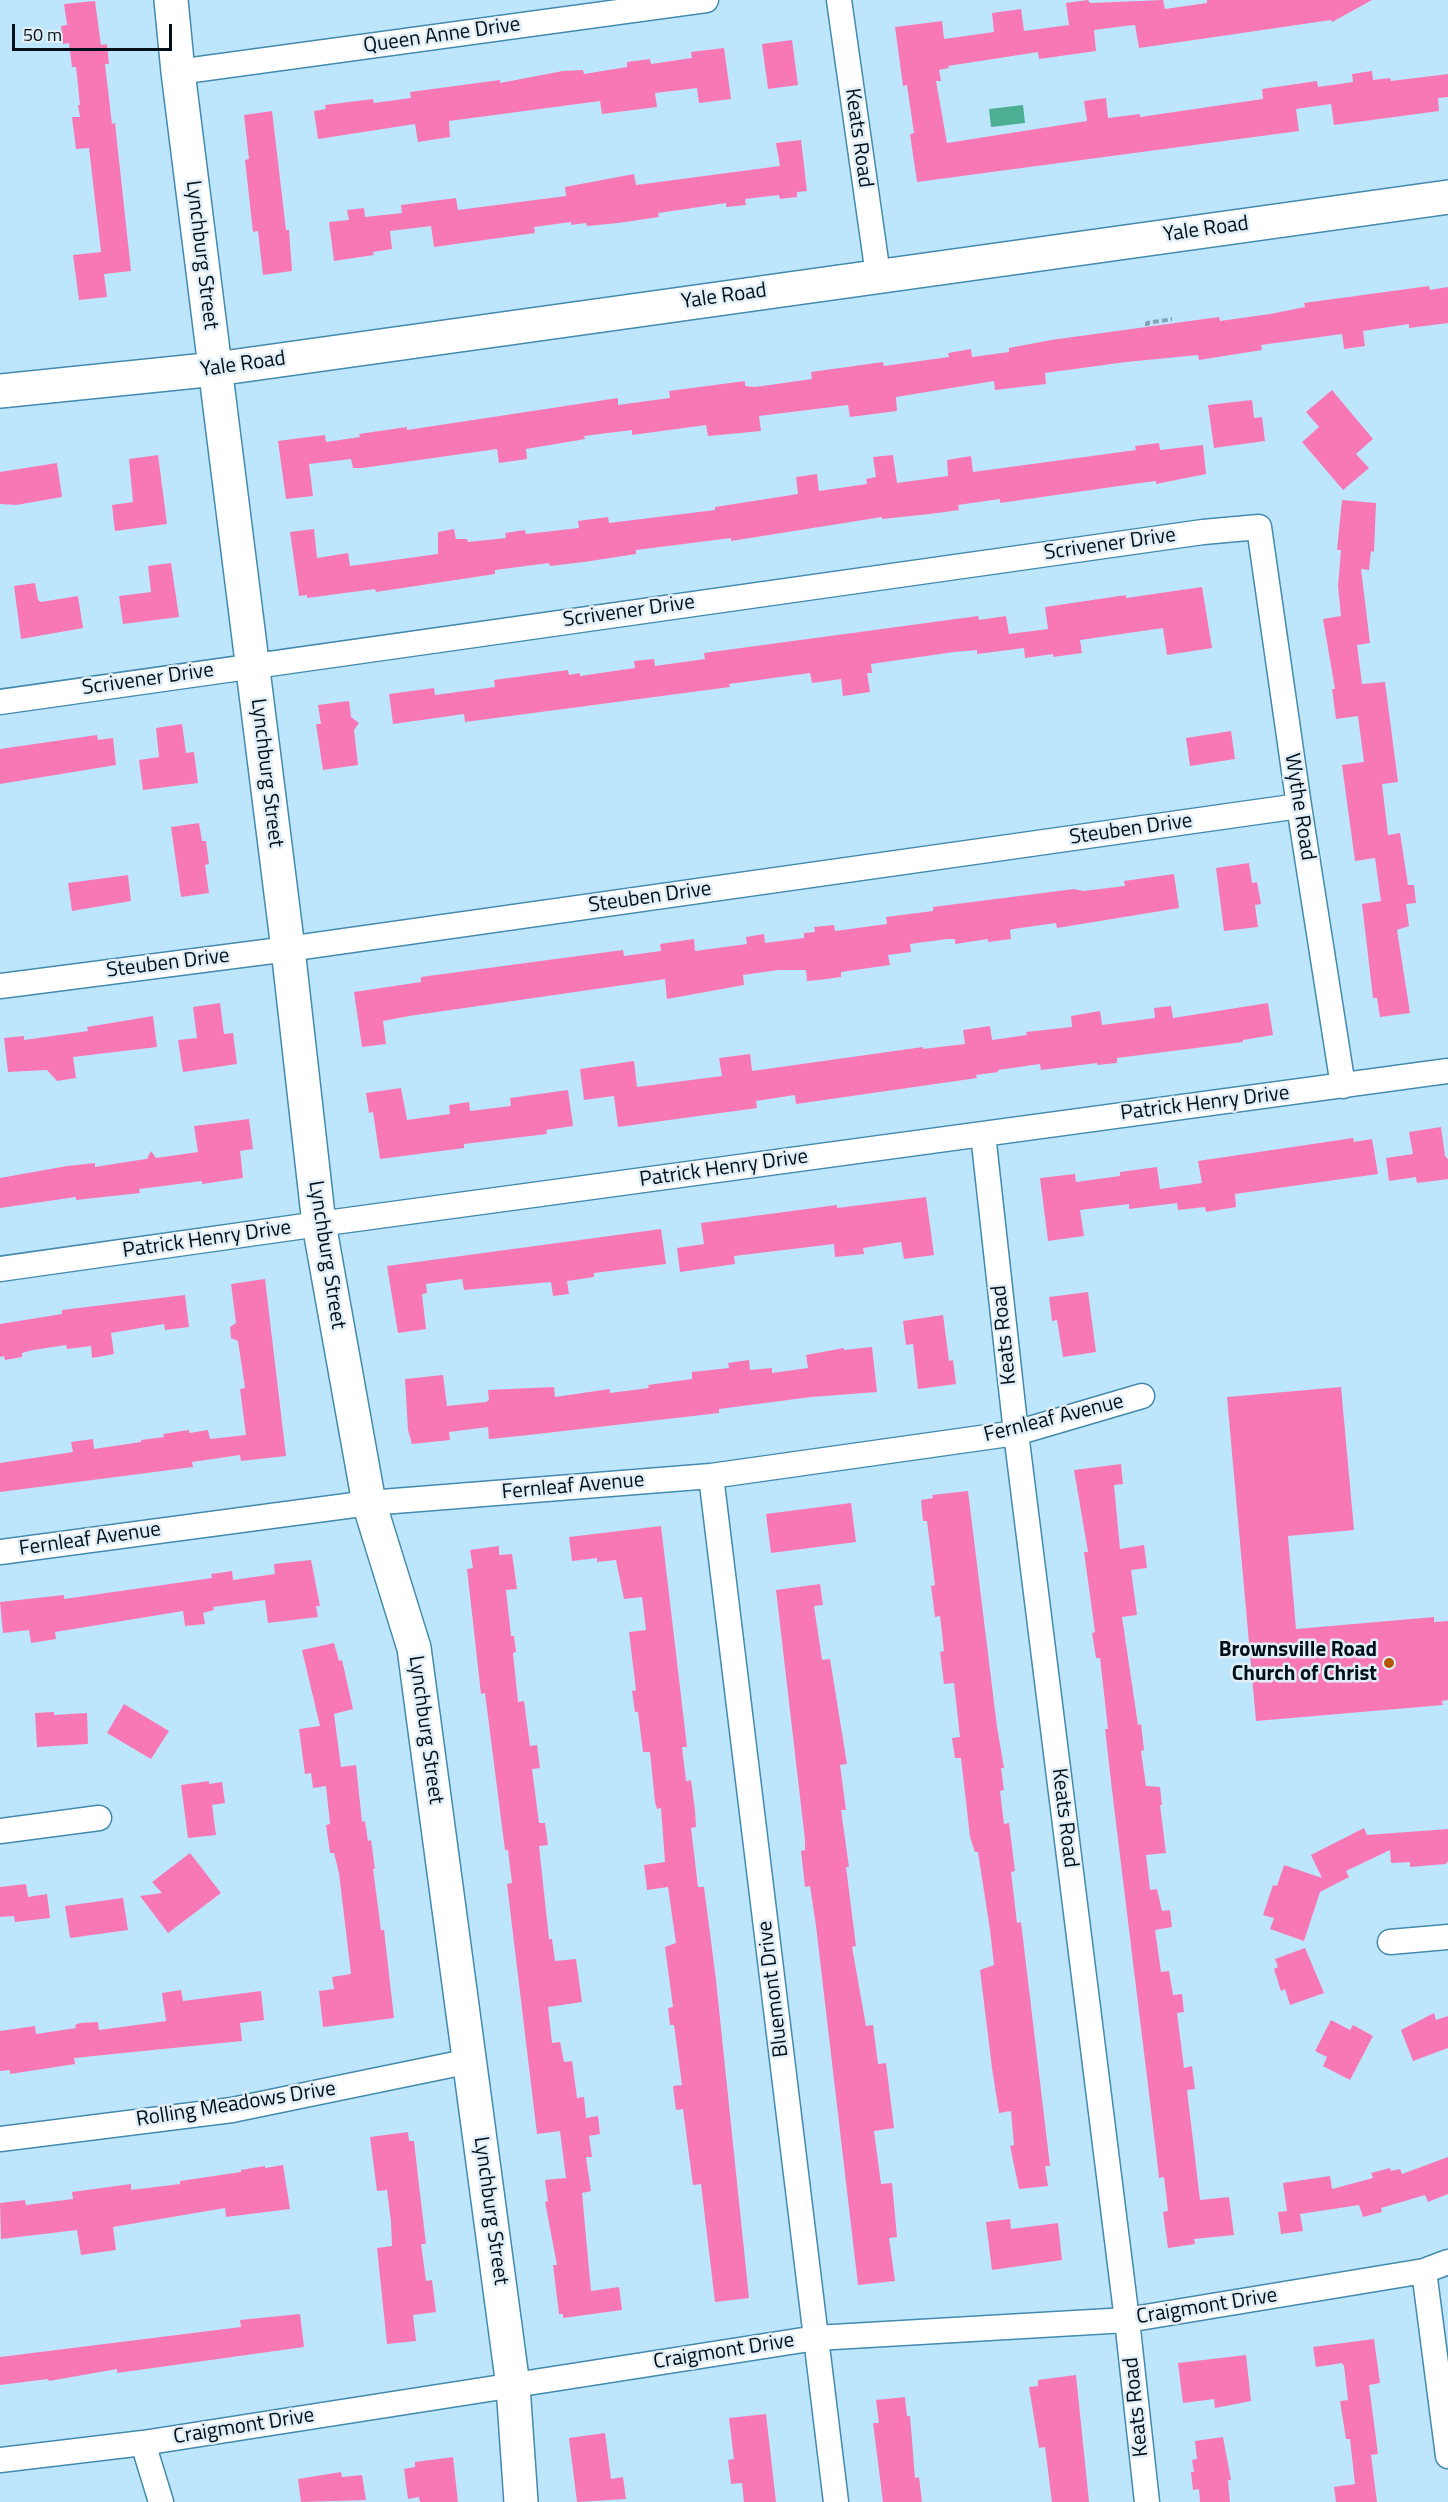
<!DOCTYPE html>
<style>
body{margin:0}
#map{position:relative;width:1448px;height:2502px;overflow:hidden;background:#bde6fc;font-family:"Titillium Web",sans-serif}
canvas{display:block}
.scale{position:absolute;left:12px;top:24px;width:160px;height:27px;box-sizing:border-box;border:3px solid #000f19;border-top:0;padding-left:8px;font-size:18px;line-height:21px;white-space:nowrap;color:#000f19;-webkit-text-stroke:4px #e1eef6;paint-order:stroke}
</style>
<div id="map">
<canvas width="1448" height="2502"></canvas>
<div class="scale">50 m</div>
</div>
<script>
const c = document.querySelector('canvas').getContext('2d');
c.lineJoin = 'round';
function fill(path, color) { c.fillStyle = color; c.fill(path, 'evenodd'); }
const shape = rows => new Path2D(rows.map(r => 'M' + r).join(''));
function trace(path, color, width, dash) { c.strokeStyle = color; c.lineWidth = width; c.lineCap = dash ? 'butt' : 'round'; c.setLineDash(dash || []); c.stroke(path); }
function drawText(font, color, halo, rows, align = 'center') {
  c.font = font + ' "Titillium Web",sans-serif'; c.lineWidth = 5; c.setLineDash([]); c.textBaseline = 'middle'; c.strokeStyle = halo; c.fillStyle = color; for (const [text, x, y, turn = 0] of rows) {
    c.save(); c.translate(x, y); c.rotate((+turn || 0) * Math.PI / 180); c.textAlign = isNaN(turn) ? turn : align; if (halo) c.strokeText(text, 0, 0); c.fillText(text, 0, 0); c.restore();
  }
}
const water = shape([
 [1023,105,1025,123,991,127,989,109]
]);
const building = shape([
 [1088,0,1090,3,1163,0,1165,9,1207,3,1207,0,1372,0,1332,22,1331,20,1139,48,1135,25,1125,26,1094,30,1096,51,1039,59,1038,52,948,66,949,68,939,70,941,81,936,81,947,143,1087,121,1084,101,1106,98,1108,118,1140,114,1140,117,1263,99,1262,89,1317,81,1318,87,1353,82,1352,74,1372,71,1373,80,1390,78,1391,81,1448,74,1448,97,1438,98,1439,111,1334,125,1331,104,1296,109,1299,131,917,182,910,134,914,133,907,85,903,86,895,27,942,21,944,39,994,32,992,13,1021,9,1024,31,1069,25,1066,3],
 [95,1,101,45,107,44,109,64,105,64,112,124,115,123,131,271,104,274,107,297,79,300,73,255,101,252,89,148,76,149,72,117,80,117,78,105,80,105,76,67,72,67,69,43,63,44,61,26,67,25,64,4],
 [792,40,798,85,768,89,762,44],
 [724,48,731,99,699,103,697,88,655,93,657,107,602,114,600,101,449,121,450,137,418,142,415,124,318,139,314,111,326,109,325,105,373,99,374,103,411,98,410,92,500,80,500,83,563,71,583,70,584,74,627,67,627,62,650,59,651,64,692,58,691,52],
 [272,111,286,230,289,230,292,271,263,275,258,231,253,232,245,160,249,159,244,115],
 [801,140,807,191,797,192,797,197,780,199,779,195,745,199,746,205,726,207,726,203,686,209,658,213,659,217,618,223,587,226,586,223,571,225,571,222,534,227,535,233,434,247,431,226,390,231,392,249,373,252,374,255,334,261,329,222,349,220,347,210,364,208,365,217,402,213,401,205,456,198,458,210,566,196,565,187,634,174,636,185,780,166,776,143],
 [1429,286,1430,290,1448,287,1448,323,1409,328,1409,324,1363,331,1365,346,1344,349,1342,334,1261,345,1262,350,1199,360,1198,355,1126,362,1045,373,1046,384,995,390,994,381,896,397,897,411,850,417,848,405,759,416,761,431,708,436,706,425,632,435,632,430,584,436,585,439,526,449,527,459,499,463,497,449,362,468,353,468,351,459,309,464,313,496,286,499,278,441,325,435,326,442,360,437,359,434,407,427,407,430,618,398,618,405,670,398,669,391,745,381,745,386,755,387,812,379,811,372,883,362,884,366,949,357,948,353,971,349,972,357,1009,352,1009,348,1051,340,1219,317,1220,321,1270,314,1305,307,1304,303],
 [1332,390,1373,439,1356,454,1369,468,1343,490,1302,442,1319,427,1306,412],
 [1252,400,1254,418,1262,417,1265,441,1214,448,1208,405],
 [1159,443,1160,450,1203,445,1206,474,1156,484,1156,481,1140,483,1000,503,1000,499,958,505,959,510,930,514,882,519,882,517,731,541,731,538,636,550,636,554,584,562,550,566,549,563,495,570,495,574,376,592,375,589,307,598,307,595,299,596,290,532,314,529,317,558,348,553,350,566,438,554,438,532,454,529,456,539,467,539,468,542,506,538,505,533,525,530,526,534,579,528,578,521,608,517,609,523,715,510,715,507,798,494,796,477,817,474,819,491,867,484,866,479,876,477,873,457,893,455,897,483,948,476,947,460,971,456,973,472,1136,450,1135,446],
 [158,455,167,524,115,531,112,505,133,502,129,459],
 [57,463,62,497,16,505,0,504,0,472],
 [1342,500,1376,503,1374,552,1371,551,1369,570,1361,569,1370,643,1357,645,1362,684,1385,682,1398,782,1382,784,1388,835,1400,833,1408,885,1414,885,1416,903,1406,904,1409,926,1397,930,1410,1013,1380,1017,1377,998,1373,998,1362,904,1381,901,1375,858,1355,861,1342,765,1364,762,1358,716,1336,719,1332,689,1335,689,1323,619,1341,616,1338,586,1341,550,1337,550],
 [171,563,179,617,123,624,119,596,151,592,148,566],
 [35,583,38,600,41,602,78,596,83,628,21,639,14,586],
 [1202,587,1212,648,1167,655,1163,628,1080,640,1082,653,1053,657,1053,654,1025,658,1024,648,977,654,977,650,954,652,871,664,872,673,867,673,870,692,843,696,841,679,812,683,810,673,729,684,730,687,465,722,464,714,393,724,389,694,434,688,435,695,495,687,494,680,568,670,569,675,580,673,580,676,635,668,634,661,654,659,655,666,705,659,704,653,978,616,979,620,1006,616,1009,634,1048,629,1045,607,1126,595,1126,598],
 [349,701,351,717,359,723,354,730,358,765,323,770,316,724,321,724,318,705],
 [182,724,186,753,194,752,198,783,143,790,139,760,159,757,156,728],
 [1231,731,1235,759,1190,766,1186,738],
 [97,735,98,740,113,738,116,765,0,784,0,749],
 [199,823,202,841,206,841,209,864,205,865,209,893,181,897,171,827],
 [1249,863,1252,883,1257,882,1261,904,1255,905,1258,927,1224,931,1216,868],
 [1174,874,1179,908,1057,928,1056,923,1013,929,1010,930,1011,939,988,942,988,939,955,944,955,939,947,939,910,944,911,952,888,955,890,965,841,972,841,977,819,980,807,981,806,970,778,970,743,975,744,985,667,999,665,979,409,1016,383,1021,386,1044,362,1047,354,992,421,982,421,977,623,950,624,956,661,951,660,944,694,939,695,951,747,944,746,937,764,934,765,943,804,938,804,933,815,932,814,927,834,925,835,931,887,924,886,917,933,911,933,907,1074,889,1083,891,1125,886,1124,881],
 [128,875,131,901,72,911,68,883],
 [220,1003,224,1034,233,1033,237,1064,183,1072,178,1040,197,1038,193,1007],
 [1268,1003,1273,1035,1243,1040,1243,1042,1117,1058,1117,1063,1097,1065,1097,1063,1041,1070,1040,1064,998,1070,998,1072,976,1075,977,1078,796,1104,795,1095,756,1101,757,1108,618,1127,614,1096,584,1100,580,1069,634,1061,637,1087,722,1076,719,1058,750,1054,752,1071,923,1047,923,1049,965,1044,963,1030,990,1026,992,1040,1027,1035,1026,1032,1072,1027,1071,1016,1100,1011,1102,1025,1155,1018,1154,1008,1171,1006,1173,1018],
 [153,1016,157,1047,73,1057,76,1078,57,1081,47,1070,8,1072,4,1038,24,1036,24,1040,88,1031,87,1027],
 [401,1088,407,1120,450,1114,449,1105,469,1102,470,1111,511,1106,510,1098,568,1090,573,1126,546,1130,547,1134,464,1144,464,1148,380,1159,373,1112,369,1113,366,1093],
 [249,1119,253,1149,240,1151,243,1178,202,1184,202,1181,139,1189,140,1193,76,1200,76,1197,0,1208,0,1178,67,1166,95,1163,95,1167,139,1160,147,1159,151,1151,156,1158,198,1152,194,1126],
 [1441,1127,1445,1156,1448,1159,1448,1179,1417,1183,1416,1177,1389,1181,1386,1158,1413,1154,1409,1132],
 [1353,1138,1354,1142,1372,1139,1378,1174,1235,1194,1236,1207,1206,1212,1205,1207,1178,1210,1177,1203,1129,1209,1129,1204,1080,1210,1084,1236,1048,1241,1040,1178,1075,1174,1076,1182,1120,1176,1120,1172,1157,1167,1160,1189,1202,1183,1198,1161],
 [926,1197,934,1255,904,1259,901,1242,863,1248,864,1254,835,1257,834,1244,734,1256,735,1264,680,1272,677,1248,704,1244,701,1223,837,1205,837,1208],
 [661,1229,666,1264,594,1273,594,1277,567,1281,569,1294,553,1296,551,1282,464,1290,462,1279,426,1284,427,1293,422,1294,426,1329,398,1333,387,1266],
 [265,1279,286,1456,241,1461,240,1455,192,1462,193,1467,0,1492,0,1463,73,1452,71,1442,93,1439,94,1449,141,1442,141,1440,164,1437,163,1434,189,1430,189,1433,208,1430,210,1439,246,1435,240,1389,245,1388,238,1341,231,1338,230,1327,236,1323,231,1284],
 [1088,1292,1096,1352,1063,1357,1057,1320,1052,1321,1049,1297],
 [185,1295,189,1327,165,1330,164,1324,111,1333,114,1354,92,1358,91,1346,67,1349,66,1345,33,1350,22,1353,22,1357,5,1360,4,1356,0,1357,0,1324,62,1314,62,1310],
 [943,1315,949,1361,953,1360,956,1384,918,1389,913,1344,906,1345,903,1321],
 [872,1347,877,1392,811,1397,719,1409,719,1413,529,1435,489,1439,488,1427,449,1432,450,1440,412,1444,408,1430,405,1379,443,1375,447,1406,486,1402,489,1400,488,1390,554,1387,555,1397,610,1389,610,1393,649,1388,648,1385,692,1379,692,1372,729,1368,728,1363,749,1360,750,1370,772,1368,772,1373,808,1368,806,1355,844,1348,844,1350],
 [1341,1387,1354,1530,1288,1536,1296,1629,1434,1617,1434,1622,1448,1621,1448,1700,1442,1701,1443,1705,1256,1721,1227,1397],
 [1121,1464,1123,1484,1114,1485,1120,1549,1144,1545,1147,1568,1131,1570,1137,1615,1122,1617,1138,1725,1141,1724,1144,1750,1141,1751,1146,1786,1160,1787,1162,1805,1160,1805,1166,1853,1146,1855,1150,1890,1157,1889,1162,1911,1170,1910,1172,1927,1155,1930,1161,1972,1169,1971,1173,1995,1182,1994,1184,2012,1177,2013,1184,2068,1192,2066,1195,2089,1187,2090,1200,2200,1229,2197,1234,2235,1194,2239,1195,2244,1168,2248,1163,2212,1168,2211,1164,2177,1159,2178,1156,2151,1112,1790,1105,1729,1108,1729,1100,1658,1096,1658,1092,1633,1095,1632,1084,1552,1088,1552,1074,1470],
 [968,1491,997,1727,1004,1768,1001,1768,1004,1790,1000,1791,1004,1824,1009,1823,1015,1871,1011,1872,1017,1923,1021,1922,1050,2166,1045,2166,1048,2186,1019,2189,1010,2146,1014,2145,1011,2111,999,2113,992,2068,980,1970,994,1965,990,1930,978,1852,975,1852,970,1837,961,1758,955,1758,952,1738,960,1737,954,1683,944,1684,940,1652,944,1651,940,1616,935,1617,931,1586,935,1585,927,1521,923,1521,921,1500,933,1498,932,1495],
 [851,1503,856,1542,771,1553,766,1514],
 [661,1526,687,1747,682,1747,686,1781,691,1780,695,1810,696,1827,691,1828,698,1887,704,1887,716,1980,749,2298,715,2302,701,2184,693,2185,683,2109,676,2110,673,2086,682,2085,674,2025,670,2025,668,2008,673,2007,665,1947,676,1943,668,1887,647,1890,644,1865,665,1862,661,1808,657,1809,655,1802,650,1752,643,1752,638,1712,635,1712,632,1691,636,1690,629,1632,646,1630,642,1597,624,1599,616,1560,597,1562,597,1558,572,1561,569,1537],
 [499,1546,499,1555,512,1554,517,1589,506,1590,511,1636,514,1636,516,1652,513,1653,518,1702,524,1701,530,1746,537,1745,540,1768,532,1769,539,1823,545,1823,548,1845,539,1846,549,1939,552,1939,555,1961,576,1959,582,2002,548,2007,552,2043,560,2042,564,2062,572,2061,577,2098,584,2097,586,2118,598,2116,600,2134,589,2136,592,2157,586,2157,591,2191,582,2193,591,2291,619,2287,622,2310,563,2318,563,2314,559,2314,553,2265,557,2265,545,2202,548,2201,545,2180,566,2178,560,2131,537,2134,507,1884,512,1883,508,1850,505,1850,485,1693,481,1694,467,1569,473,1568,470,1550],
 [311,1560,320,1606,316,1606,318,1617,268,1623,265,1600,213,1607,214,1610,203,1613,205,1624,185,1626,183,1611,55,1632,56,1639,31,1643,29,1630,3,1633,0,1602,64,1595,64,1599,212,1578,211,1574,232,1571,233,1580,275,1574,274,1564],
 [820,1584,823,1605,814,1606,822,1660,830,1659,847,1764,840,1765,846,1810,841,1810,849,1867,846,1867,856,1946,852,1947,866,2026,873,2025,878,2064,886,2063,894,2128,874,2131,881,2184,892,2183,897,2237,889,2238,895,2281,858,2285,816,1926,810,1886,805,1887,801,1851,805,1850,805,1840,776,1590],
 [334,1643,339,1661,342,1660,353,1709,334,1714,341,1767,356,1765,362,1822,365,1821,368,1841,371,1840,375,1869,373,1869,381,1930,384,1930,394,2018,323,2027,319,1991,334,1989,332,1977,351,1974,339,1873,334,1853,330,1853,326,1825,330,1824,326,1786,313,1788,311,1773,305,1774,299,1729,320,1726,302,1650],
 [124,1704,169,1731,151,1759,107,1733],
 [54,1712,54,1715,87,1713,88,1744,37,1747,35,1713],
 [209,1781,209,1784,222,1782,225,1803,212,1805,216,1835,188,1838,181,1785],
 [1364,1828,1367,1835,1448,1829,1448,1861,1446,1864,1410,1867,1410,1862,1391,1863,1390,1850,1346,1871,1349,1877,1320,1892,1304,1941,1270,1929,1274,1918,1263,1915,1273,1885,1277,1886,1284,1865,1322,1878,1311,1855],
 [190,1853,221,1893,168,1933,140,1896,162,1893,152,1882],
 [26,1884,28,1897,47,1894,50,1918,15,1922,14,1916,0,1917,0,1887],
 [123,1898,128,1930,70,1938,65,1906],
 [1305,1948,1324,1993,1290,2005,1285,1989,1281,1991,1274,1969,1278,1967,1275,1959],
 [181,1990,183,2001,261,1991,264,2020,240,2023,242,2041,74,2058,75,2064,10,2074,10,2070,0,2071,0,2031,35,2026,36,2034,76,2028,75,2025,80,2023,98,2022,99,2030,166,2021,162,1993],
 [1434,2013,1436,2020,1448,2016,1448,2048,1413,2061,1401,2030],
 [1331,2020,1350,2030,1353,2025,1373,2036,1350,2080,1323,2066,1327,2057,1315,2051],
 [408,2132,409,2141,414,2141,418,2177,426,2244,421,2244,426,2281,432,2280,436,2312,413,2315,416,2341,387,2344,377,2248,392,2246,391,2222,387,2190,377,2191,370,2137],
 [1448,2157,1448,2194,1428,2202,1425,2195,1381,2208,1382,2212,1363,2217,1359,2205,1300,2214,1303,2231,1281,2234,1278,2212,1287,2211,1283,2183,1330,2176,1332,2189,1373,2178,1371,2173,1390,2168,1391,2171,1400,2169,1402,2174],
 [283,2165,290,2209,226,2217,225,2208,113,2227,116,2250,81,2255,77,2230,1,2239,0,2203,25,2200,26,2205,73,2199,72,2192,131,2184,131,2190,180,2184,180,2181,241,2172,241,2170,265,2166,265,2168],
 [1010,2219,1011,2229,1058,2223,1062,2260,992,2270,986,2222],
 [300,2314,304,2347,117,2373,117,2369,49,2381,48,2379,0,2385,0,2357,241,2327,240,2320],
 [1374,2339,1380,2383,1369,2385,1378,2454,1371,2455,1377,2502,1336,2502,1334,2487,1355,2484,1350,2439,1346,2439,1340,2401,1348,2400,1344,2366,1342,2363,1316,2367,1313,2347],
 [1246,2355,1251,2401,1215,2408,1214,2399,1183,2403,1178,2363],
 [1076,2375,1089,2502,1052,2502,1045,2447,1039,2448,1029,2387,1038,2386,1038,2380],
 [905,2397,907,2416,910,2416,915,2478,919,2477,922,2502,883,2502,873,2423,879,2423,876,2400],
 [766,2414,776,2502,744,2502,742,2483,731,2484,728,2460,734,2459,729,2418],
 [605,2433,611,2479,623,2477,626,2499,577,2502,569,2438],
 [1223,2437,1231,2480,1228,2480,1230,2502,1200,2502,1199,2489,1193,2490,1191,2472,1194,2472,1192,2460,1197,2459,1195,2441],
 [453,2457,458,2502,420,2502,419,2497,408,2499,404,2469,415,2467,415,2462],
 [341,2472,342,2477,362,2475,366,2500,301,2502,298,2479]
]);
const path = shape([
 [1147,326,1147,323,1172,319]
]);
const street = shape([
 [839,0,878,275],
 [178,72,706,0],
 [0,702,1203,532,1259,527,1299,806,1343,1086],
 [0,986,288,949,1299,806],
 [983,1134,1016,1433,1127,2320,1147,2502],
 [0,1269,319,1224,1448,1071],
 [711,1476,836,2502],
 [0,1552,369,1503,711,1476,1016,1433,1142,1396],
 [0,1831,99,1818],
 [1390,1942,1448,1937],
 [0,2139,232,2110,470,2061],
 [1424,2271,1448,2456],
 [143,2443,161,2502],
 [0,2460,143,2443,816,2338,1127,2320,1424,2271,1448,2262]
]);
const secondary = shape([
 [171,0,178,72,288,949,319,1224,369,1503,414,1648,513,2386,521,2502],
 [0,391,216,369,1448,197]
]);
const markers = [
 [1389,1663,6,"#b45603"]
];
const streetNames = [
 ["Queen Anne Drive",442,36,-8],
 ["Keats Road",858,138,82],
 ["Yale Road",1206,230,-8],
 ["Lynchburg Street",201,255,83],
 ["Yale Road",724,297,-8],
 ["Yale Road",243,365,-8],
 ["Scrivener Drive",1110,545,-8],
 ["Scrivener Drive",629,612,-8],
 ["Scrivener Drive",148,680,-8],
 ["Lynchburg Street",266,773,83],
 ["Wythe Road",1299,807,81],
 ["Steuben Drive",1131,830,-8],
 ["Steuben Drive",650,898,-8],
 ["Steuben Drive",168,964,-7],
 ["Patrick Henry Drive",1205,1104,-7],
 ["Patrick Henry Drive",724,1169,-8],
 ["Patrick Henry Drive",207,1240,-8],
 ["Lynchburg Street",326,1255,81],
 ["Keats Road",1005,1335,-96],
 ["Fernleaf Avenue",1054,1419,-14],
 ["Fernleaf Avenue",573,1487,-5],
 ["Fernleaf Avenue",90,1540,-8],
 ["Lynchburg Street",425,1730,82],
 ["Keats Road",1064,1818,83],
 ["Bluemont Drive",774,1989,-97],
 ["Rolling Meadows Drive",236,2105,-9],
 ["Lynchburg Street",490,2211,82],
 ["Craigmont Drive",1207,2307,-9],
 ["Craigmont Drive",724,2352,-9],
 ["Keats Road",1137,2407,-96],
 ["Craigmont Drive",244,2427,-9]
];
const poiNames = [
 ["Brownsville Road",1377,1651],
 ["Church of Christ",1377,1675]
];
fill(water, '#4cae92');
fill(building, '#f878b6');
trace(street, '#448aac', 27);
trace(secondary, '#448aac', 36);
trace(path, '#83a4b7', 4, [6, 3]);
trace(street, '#fff', 24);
trace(secondary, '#fff', 33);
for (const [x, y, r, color] of markers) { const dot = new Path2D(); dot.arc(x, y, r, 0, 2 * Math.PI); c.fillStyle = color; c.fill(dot); trace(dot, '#e1eef6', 2); }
drawText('21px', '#000f19', '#e1eef6', streetNames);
drawText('bold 21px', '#000f19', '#e1eef6', poiNames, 'right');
</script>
